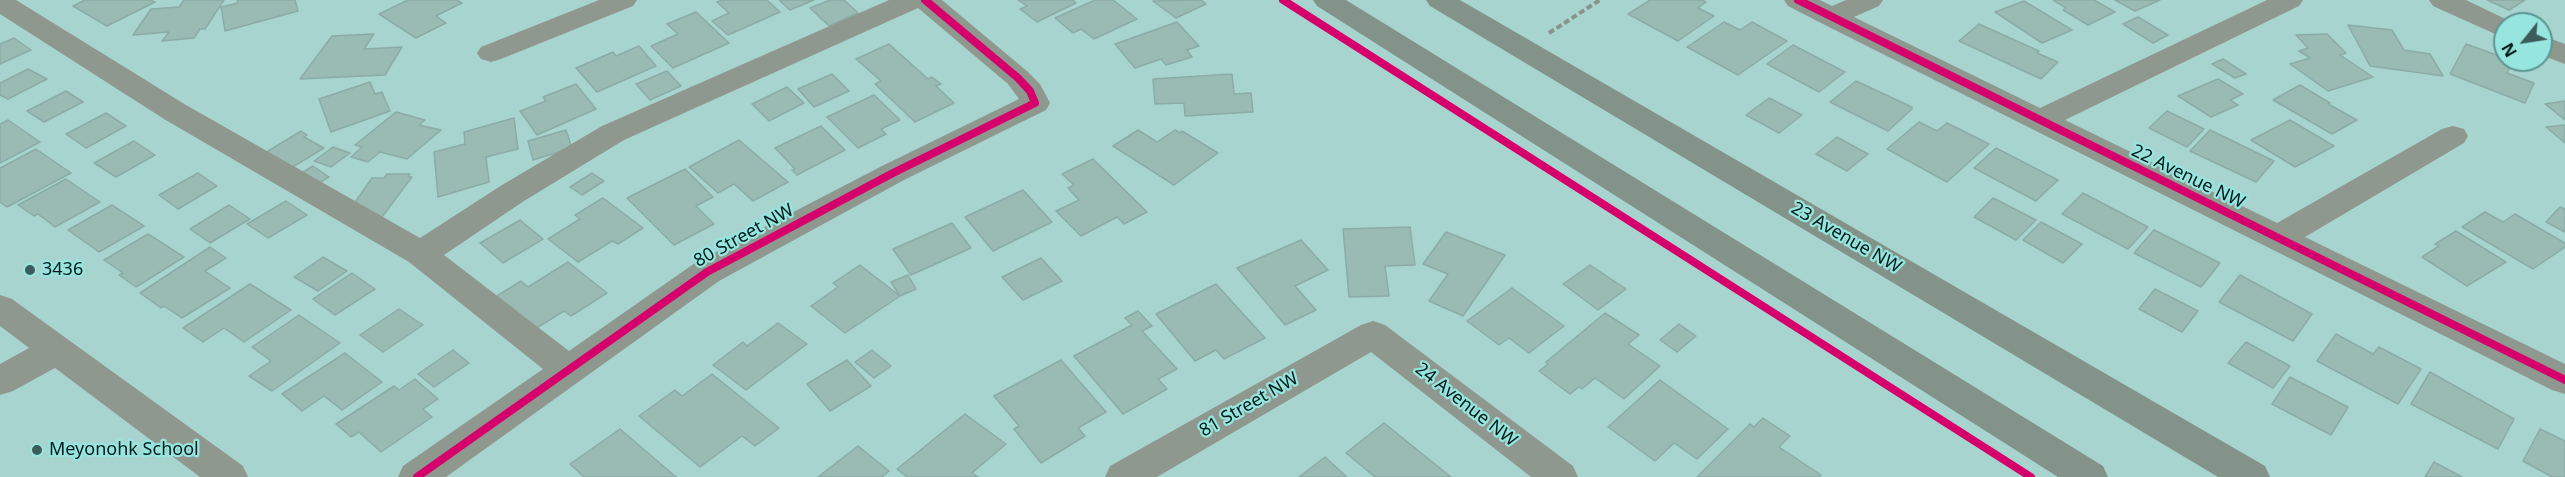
<!DOCTYPE html>
<style>
body{margin:0}
#map{position:relative;width:2565px;height:477px;overflow:hidden;background:#a8d4d0;font-family:"Noto Sans",sans-serif}
canvas{display:block}
.north{position:absolute;left:2493px;top:12px;width:60px;height:60px;box-sizing:border-box;background:#97e5df;border:2px solid #5b9591;border-radius:50%;rotate:240deg;font-size:16px;font-weight:700;line-height:24px;text-align:center;color:#001c1b}
.north::after{content:'';display:block;margin:auto;width:21px;height:27px;background:#3b5c5a;clip-path:polygon(50% 0,100% 100%,50% 72%,0 100%)}
</style>
<div id="map">
<canvas width="2565" height="477"></canvas>
<div class="north">N</div>
</div>
<script>
const c = document.querySelector('canvas').getContext('2d');
c.lineJoin = 'round';
function fill(path, color) { c.fillStyle = color; c.fill(path, 'evenodd'); }
const shape = rows => new Path2D(rows.map(r => 'M' + r).join(''));
function trace(path, color, width, dash) { c.strokeStyle = color; c.lineWidth = width; c.lineCap = dash ? 'butt' : 'round'; c.setLineDash(dash || []); c.stroke(path); }
function drawText(font, color, halo, rows, align = 'center') {
  c.font = font + ' "Noto Sans",sans-serif'; c.lineWidth = 4.5; c.setLineDash([]); c.textBaseline = 'middle'; c.strokeStyle = halo; c.fillStyle = color; for (const [text, x, y, turn = 0] of rows) {
    c.save(); c.translate(x, y); c.rotate((+turn || 0) * Math.PI / 180); c.textAlign = isNaN(turn) ? turn : align; if (halo) c.strokeText(text, 0, 0); c.fillText(text, 0, 0); c.restore();
  }
}
const building = shape([
 [85,0,150,0,155,2,107,26,73,6,85,0],
 [184,0,224,0,205,29,200,29,194,38,162,41,169,32,133,35,151,9,179,7,184,0],
 [237,0,295,0,298,11,225,31,221,7,238,3,237,0],
 [408,0,457,0,462,3,436,16,446,23,416,38,379,14,408,0],
 [722,0,767,0,780,12,728,35,712,21,729,13,717,2,722,0],
 [779,0,814,0,790,10,779,0],
 [830,0,844,0,858,13,829,26,810,8,830,0],
 [1018,0,1073,0,1076,3,1037,22,1020,9,1027,6,1018,0],
 [1095,0,1113,0,1137,19,1094,39,1081,29,1073,33,1055,18,1095,0],
 [1201,0,1206,4,1176,18,1153,1,1201,0],
 [1650,0,1702,0,1706,2,1698,8,1714,16,1678,41,1628,14,1650,0],
 [2053,0,2094,0,2115,12,2088,25,2063,10,2066,8,2053,0],
 [2115,0,2160,0,2135,11,2115,0],
 [2487,0,2525,0,2509,10,2487,0],
 [2024,1,2072,30,2042,43,1995,12,2024,1],
 [696,12,729,43,673,68,651,46,678,34,667,24,696,12],
 [2138,17,2168,35,2153,43,2123,24,2138,17],
 [1177,22,1199,46,1187,50,1192,57,1166,65,1161,59,1135,68,1115,44,1177,22],
 [1724,22,1740,30,1752,22,1787,41,1738,75,1687,47,1724,22],
 [1979,24,2039,51,2037,53,2058,62,2041,79,1959,41,1979,24],
 [2348,25,2392,30,2404,50,2430,54,2443,76,2370,66,2348,25],
 [374,34,364,49,402,47,385,75,300,79,332,36,374,34],
 [2327,34,2346,53,2340,55,2373,77,2328,91,2290,64,2310,58,2299,51,2308,48,2296,35,2327,34],
 [14,38,31,50,0,64,0,44,14,38],
 [889,44,928,79,932,77,941,84,936,86,954,103,915,122,875,84,881,81,856,59,889,44],
 [2466,44,2505,58,2505,60,2513,61,2507,73,2534,83,2525,103,2450,74,2466,44],
 [1793,45,1845,72,1819,92,1767,64,1793,45],
 [639,46,656,66,597,92,576,68,613,52,616,56,639,46],
 [2223,59,2246,74,2235,78,2212,64,2223,59],
 [28,69,47,79,8,99,0,95,0,83,28,69],
 [667,71,681,86,650,100,636,84,667,71],
 [832,74,849,91,814,107,798,89,832,74],
 [1232,74,1234,94,1251,93,1253,112,1185,116,1184,103,1155,104,1153,79,1232,74],
 [2218,79,2243,94,2230,100,2238,105,2211,117,2178,96,2218,79],
 [1856,81,1912,107,1912,109,1888,131,1830,102,1856,81],
 [370,82,375,94,382,92,390,111,331,132,319,99,370,82],
 [576,84,596,109,537,135,520,111,546,101,543,97,576,84],
 [2300,85,2330,103,2328,104,2357,120,2332,134,2273,100,2300,85],
 [787,87,804,103,769,121,752,104,787,87],
 [66,91,83,102,44,122,27,111,66,91],
 [874,95,900,120,881,129,886,134,858,148,827,117,874,95],
 [1769,98,1802,115,1779,133,1746,115,1769,98],
 [2565,101,2565,120,2545,104,2565,101],
 [2167,111,2204,129,2187,147,2149,128,2167,111],
 [396,112,425,120,419,125,441,130,407,159,380,152,368,162,351,157,362,147,355,145,396,112],
 [106,113,126,126,86,148,66,134,106,113],
 [514,118,518,149,486,157,489,182,438,197,434,152,465,144,464,132,514,118],
 [8,120,40,142,0,163,0,124,8,120],
 [2290,120,2334,146,2295,167,2251,140,2290,120],
 [1919,122,1937,131,1947,123,1989,144,1947,182,1887,149,1919,122],
 [2565,125,2565,143,2546,127,2565,125],
 [821,126,845,150,797,175,792,170,795,169,775,148,821,126],
 [566,130,572,148,533,160,528,141,566,130],
 [1138,130,1157,142,1175,130,1180,133,1182,131,1218,153,1174,185,1113,146,1138,130],
 [2210,130,2274,161,2256,182,2190,151,2210,130],
 [301,131,307,135,304,137,324,148,291,168,265,153,301,131],
 [1837,137,1868,154,1847,171,1816,154,1837,137],
 [739,140,788,182,753,201,734,184,718,193,689,167,739,140],
 [134,141,155,155,116,177,94,163,134,141],
 [333,147,350,153,331,167,314,161,333,147],
 [1996,148,2058,180,2036,201,1974,168,1996,148],
 [36,149,71,173,7,207,0,202,0,168,36,149],
 [1093,159,1147,212,1124,224,1117,217,1081,236,1056,211,1079,200,1068,188,1074,185,1062,174,1093,159],
 [313,166,329,177,316,185,298,175,313,166],
 [685,169,713,197,696,206,714,224,674,245,627,198,685,169],
 [198,173,217,186,178,209,159,195,198,173],
 [592,173,604,181,582,195,570,187,592,173],
 [387,174,410,174,408,177,412,177,376,225,351,208,372,178,384,178,387,174],
 [66,179,100,202,55,227,38,214,34,216,18,205,66,179],
 [1023,190,1052,222,993,251,965,217,1023,190],
 [2083,193,2148,227,2128,249,2062,214,2083,193],
 [603,198,643,228,618,244,612,241,578,262,548,239,580,219,575,215,603,198],
 [1993,198,2036,220,2016,240,1974,217,1993,198],
 [286,201,307,215,268,238,247,224,286,201],
 [112,205,144,226,99,252,68,230,112,205],
 [229,205,250,219,210,243,190,229,229,205],
 [2560,207,2565,209,2565,232,2546,222,2560,207],
 [2485,212,2503,222,2515,214,2565,243,2565,247,2533,269,2462,227,2485,212],
 [520,220,543,239,503,263,480,243,520,220],
 [2041,222,2082,244,2063,263,2023,240,2041,222],
 [952,223,971,248,911,275,893,249,952,223],
 [1410,227,1415,265,1385,266,1389,296,1349,297,1343,229,1410,227],
 [2154,230,2220,263,2201,287,2134,253,2154,230],
 [2456,231,2506,262,2467,286,2422,257,2439,246,2435,244,2456,231],
 [1446,232,1505,255,1463,316,1429,301,1448,274,1423,264,1446,232],
 [148,234,184,257,136,287,119,275,123,273,104,260,148,234],
 [1301,240,1328,270,1295,286,1316,310,1285,325,1237,268,1301,240],
 [210,247,226,258,205,271,230,288,182,318,164,306,161,308,140,293,210,247],
 [323,257,347,271,318,291,294,277,323,257],
 [1041,258,1062,281,1023,300,1002,277,1041,258],
 [568,262,607,293,571,316,564,311,535,329,497,296,521,281,528,287,568,262],
 [860,265,900,296,845,333,811,306,838,287,833,283,860,265],
 [1590,265,1626,289,1598,310,1563,284,1590,265],
 [352,273,375,289,335,315,313,299,352,273],
 [908,275,916,289,900,296,891,282,908,275],
 [2240,275,2312,314,2293,341,2219,302,2240,275],
 [250,284,291,310,244,342,224,328,203,342,183,328,250,284],
 [1216,284,1265,338,1224,359,1216,350,1195,361,1156,314,1216,284],
 [1512,288,1564,326,1529,353,1509,338,1499,345,1467,321,1512,288],
 [2155,289,2198,311,2182,332,2139,309,2155,289],
 [399,309,423,325,383,352,360,335,399,309],
 [1138,311,1152,326,1142,331,1177,369,1158,379,1167,389,1123,414,1074,356,1132,325,1125,318,1138,311],
 [1605,313,1639,335,1628,344,1660,366,1624,399,1595,378,1582,389,1579,387,1570,394,1539,371,1548,364,1546,362,1605,313],
 [299,315,340,343,272,391,249,376,271,361,252,347,299,315],
 [778,323,807,344,746,390,713,365,743,342,747,346,778,323],
 [1679,324,1696,336,1677,352,1660,340,1679,324],
 [2336,334,2373,354,2379,347,2421,369,2398,404,2317,361,2336,334],
 [2246,342,2290,366,2273,388,2228,363,2246,342],
 [453,350,469,363,434,387,418,374,453,350],
 [872,350,891,366,874,378,855,362,872,350],
 [345,353,382,382,342,410,324,396,302,411,282,394,345,353],
 [847,360,871,386,830,411,807,384,847,360],
 [1061,360,1106,412,1078,428,1085,436,1041,463,1014,429,1019,426,994,396,1061,360],
 [2430,372,2514,419,2498,449,2411,404,2430,372],
 [712,374,779,428,755,446,742,436,700,467,639,416,675,390,682,396,712,374],
 [2290,377,2348,407,2331,435,2272,404,2290,377],
 [415,379,438,399,423,409,432,417,381,452,359,432,351,437,336,424,394,386,399,390,415,379],
 [1660,380,1728,429,1697,459,1674,443,1655,461,1608,427,1660,380],
 [965,414,1006,444,972,473,978,477,907,477,897,469,965,414],
 [1763,418,1790,436,1779,447,1821,475,1819,477,1697,477,1750,424,1754,427,1763,418],
 [1384,423,1451,477,1375,477,1346,453,1384,423],
 [620,429,676,477,584,477,570,464,620,429],
 [2540,429,2565,441,2565,477,2552,477,2523,461,2540,429],
 [858,446,889,471,882,477,818,477,858,446],
 [1325,457,1347,477,1299,477,1325,457],
 [2434,462,2462,477,2425,477,2434,462]
]);
const path = shape([
 [1549,33,1600,0]
]);
const minor = shape([
 [0,0,16,0,186,105,420,238,502,185,602,126,889,0,942,0,1028,72,1040,84,1050,103,1046,110,904,180,719,281,446,477,398,477,403,466,543,369,409,262,164,119,0,14,0,0],
 [918,8,1008,84,1019,99,882,166,695,263,569,351,444,255,524,201,624,140,918,8],
 [599,0,637,0,633,6,501,59,491,62,481,59,477,53,481,47,599,0],
 [1784,0,1820,0,1832,6,1846,0,1883,0,1879,6,1854,17,2040,108,2267,0,2303,0,2299,6,2065,120,2277,223,2442,129,2453,126,2464,129,2468,136,2464,143,2305,237,2565,364,2565,394,2552,390,1821,23,1788,6,1784,0],
 [2429,0,2466,0,2516,24,2505,24,2505,36,2495,34,2433,6,2429,0],
 [2541,35,2565,44,2565,64,2541,55,2541,35],
 [0,295,12,299,243,466,248,477,200,477,55,368,13,391,0,395,0,364,29,348,0,326,0,295],
 [1373,321,1385,325,1573,466,1578,477,1531,477,1371,352,1157,477,1105,477,1110,466,1361,325,1373,321]
]);
const major = shape([
 [1313,0,1346,0,2103,466,2108,477,2058,477,1317,6,1313,0],
 [1426,0,1460,0,2265,466,2270,477,2218,477,1430,6,1426,0]
]);
const cycleway = shape([
 [1283,0,2031,477],
 [1798,0,2565,380],
 [417,477,707,272,893,173,1035,103,1030,91,1018,78,925,0]
]);
const markers = [
 [30,270,6,"#3b5c5a"],
 [37,450,6,"#3b5c5a"]
];
const streetNames = [
 ["22 Avenue NW",2188,177,26],
 ["80 Street NW",744,236,-29],
 ["23 Avenue NW",1846,238,30],
 ["81 Street NW",1249,405,-30],
 ["24 Avenue NW",1466,405,38]
];
const poiNames = [
 ["3436",42,270],
 ["Meyonohk School",49,450]
];
fill(building, '#99bbb4');
trace(building, '#8baca6', 1.5);
trace(path, '#88948e', 4, [6, 3]);
fill(minor, '#8f988f');
fill(major, '#839389');
trace(cycleway, '#d6006c', 8);
for (const [x, y, r, color] of markers) { const dot = new Path2D(); dot.arc(x, y, r, 0, 2 * Math.PI); c.fillStyle = color; c.fill(dot); trace(dot, '#97e5df', 2); }
drawText('18px', '#001c1b', '#97e5df', streetNames);
drawText('18px', '#001c1b', '#97e5df', poiNames, 'left');
</script>
